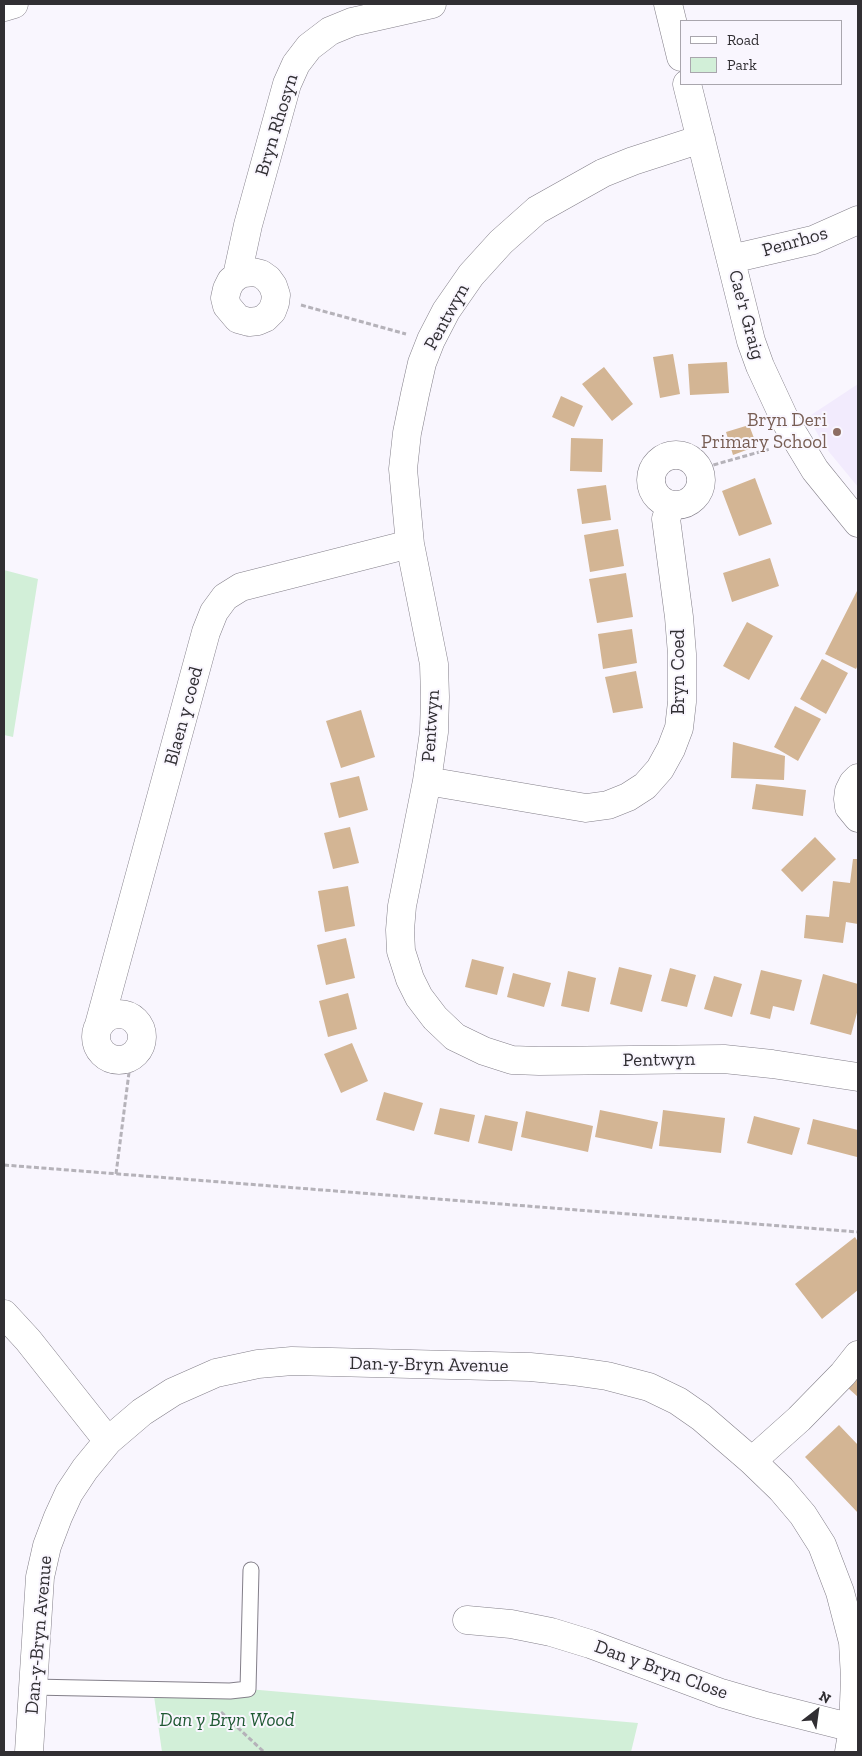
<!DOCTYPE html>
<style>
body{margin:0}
#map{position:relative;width:862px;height:1756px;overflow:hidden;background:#f9f6fe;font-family:"Zilla Slab",serif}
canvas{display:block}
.frame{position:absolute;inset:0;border:5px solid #312f33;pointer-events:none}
.legend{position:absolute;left:680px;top:20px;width:162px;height:65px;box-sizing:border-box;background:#f9f6fe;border:1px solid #a9a6ad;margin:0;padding:6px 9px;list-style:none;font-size:15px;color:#312f33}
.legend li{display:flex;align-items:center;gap:10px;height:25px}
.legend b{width:25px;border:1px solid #a9a6ad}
.north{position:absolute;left:792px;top:1686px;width:50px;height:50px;-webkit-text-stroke:4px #f9f6fe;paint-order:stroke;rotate:30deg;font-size:14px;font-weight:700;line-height:20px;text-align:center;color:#312f33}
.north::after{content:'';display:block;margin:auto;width:18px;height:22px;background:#312f33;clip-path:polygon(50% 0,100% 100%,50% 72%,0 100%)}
</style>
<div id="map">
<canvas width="862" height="1756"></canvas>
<div class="frame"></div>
<ul class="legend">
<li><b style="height:6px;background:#fff"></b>Road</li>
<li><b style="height:14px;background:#d2efd8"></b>Park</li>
</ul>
<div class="north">N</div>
</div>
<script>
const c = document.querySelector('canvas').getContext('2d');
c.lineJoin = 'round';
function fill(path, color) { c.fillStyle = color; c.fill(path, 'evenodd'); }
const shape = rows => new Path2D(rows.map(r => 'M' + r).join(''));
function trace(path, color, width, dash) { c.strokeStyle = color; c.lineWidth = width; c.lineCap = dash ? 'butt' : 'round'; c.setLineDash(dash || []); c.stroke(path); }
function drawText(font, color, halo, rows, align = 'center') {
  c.font = font + ' "Zilla Slab",serif'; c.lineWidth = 4; c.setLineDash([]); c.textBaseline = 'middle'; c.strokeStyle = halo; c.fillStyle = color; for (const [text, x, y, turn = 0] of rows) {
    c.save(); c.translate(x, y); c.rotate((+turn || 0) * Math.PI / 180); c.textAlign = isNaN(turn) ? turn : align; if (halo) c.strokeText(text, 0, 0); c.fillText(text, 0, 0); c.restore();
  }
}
const built = shape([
 [858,384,858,487,825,447,808,417]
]);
const green = shape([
 [4,570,38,579,13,737,4,735],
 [153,1689,248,1689,638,1723,631,1752,162,1752]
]);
const building = shape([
 [673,354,680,394,660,398,653,357],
 [727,362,729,393,690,395,688,364],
 [604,367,633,404,612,421,582,384],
 [561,396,583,406,574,427,552,417],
 [749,425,757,446,733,455,726,432],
 [571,438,603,439,602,472,570,471],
 [755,478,772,524,739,536,722,491],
 [606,485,611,520,582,524,577,489],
 [618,529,624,566,590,572,584,535],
 [770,558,779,586,732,602,723,573],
 [626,573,633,617,597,623,589,579],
 [858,589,858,665,856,669,825,654],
 [747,622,773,636,749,680,723,666],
 [632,629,637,663,603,669,598,634],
 [822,659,848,673,826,714,800,699],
 [636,671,643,708,613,713,605,677],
 [795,706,821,719,798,761,774,747],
 [361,710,375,757,341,768,326,721],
 [733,742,785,756,784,780,731,778],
 [359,776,368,810,339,818,330,783],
 [756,784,806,790,803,816,752,809],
 [350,827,359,863,333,869,324,833],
 [815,837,836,859,802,892,781,870],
 [853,859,858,859,858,924,846,922,843,943,804,938,806,915,829,917,833,881,850,883],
 [348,886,355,926,325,932,318,891],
 [346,938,355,978,326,985,317,945],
 [472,959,504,967,497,995,465,987],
 [619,967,652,975,642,1012,610,1004],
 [670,968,696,975,687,1007,661,1001],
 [761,970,802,980,794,1011,773,1006,770,1019,750,1014],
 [568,971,596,978,589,1012,561,1006],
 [513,973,551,983,544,1007,507,997],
 [823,974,858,984,858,1009,851,1035,810,1024],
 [714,976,742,984,732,1017,704,1009],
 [348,993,357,1029,328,1037,319,1001],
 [352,1043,368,1081,341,1093,324,1054],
 [384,1092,423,1103,414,1131,376,1120],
 [440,1108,475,1115,469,1142,434,1134],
 [600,1110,658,1122,652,1149,595,1137],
 [663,1110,725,1118,721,1153,659,1146],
 [526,1111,593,1126,588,1152,521,1137],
 [485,1115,518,1122,512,1151,478,1143],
 [754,1116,800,1128,792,1155,747,1143],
 [813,1119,858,1130,857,1157,807,1144],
 [855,1237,858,1242,858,1290,822,1319,795,1284],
 [858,1377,858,1397,848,1388],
 [839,1425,858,1445,858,1513,805,1457]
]);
const path = shape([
 [301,305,406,334],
 [699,469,770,449],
 [4,1165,858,1232],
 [116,1174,131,1057],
 [221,1712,264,1752]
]);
const service = shape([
 [32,1687,230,1691,248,1689,251,1570]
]);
const minor = shape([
 [668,4,681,57],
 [4,7,14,4],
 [687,84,751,341,760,366,786,422,815,470,858,523],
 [701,139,633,161,603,173,537,210,501,242,471,275,446,311,431,340,422,363,415,394,407,433,403,469,410,544,434,664,435,697,434,732,427,781,402,906,400,930,401,951,410,979,419,997,435,1018,455,1037,484,1051,512,1060,539,1061,724,1059,772,1064,858,1077],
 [731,259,813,240,858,220],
 [237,276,244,273,253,272,261,274,268,279,273,286,276,295,275,303,272,311,265,318,258,321,249,322,238,319,227,306,225,298,227,289,231,281,237,276,248,225,287,84,296,64,309,47,330,31,352,22,432,4],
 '651 480a25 25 0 1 1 50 0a25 25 0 1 1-50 0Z',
 [858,778,853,783,849,791,848,799,849,807,858,818],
 [427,781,586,808,608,805,628,797,645,786,660,769,671,749,679,728,682,702,682,654,679,617,666,519,671,505],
 '96 1037a23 23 0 1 1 46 0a23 23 0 1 1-46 0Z',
 [99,1025,206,632,214,612,225,597,241,587,410,544],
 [4,1314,28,1340,108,1441],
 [752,1461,799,1419,843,1374,858,1355],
 [467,1620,511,1624,551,1632,590,1644,721,1693,762,1705,853,1728],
 [29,1752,40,1577,47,1546,58,1517,69,1493,85,1469,108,1441,142,1412,173,1392,216,1373,258,1364,292,1361,530,1367,572,1371,607,1376,649,1387,678,1401,701,1417,752,1461,781,1489,803,1515,822,1545,840,1592,853,1642,855,1678,853,1728,849,1752]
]);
const markers = [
 [837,432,5,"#8d6e63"]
];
const streetNames = [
 ["Bryn Rhosyn",277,125,-73],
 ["Penrhos",795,242,-16],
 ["Cae'r Graig",746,315,75],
 ["Pentwyn",447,317,-61],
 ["Bryn Coed",679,672,-90],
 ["Blaen y coed",184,716,-75],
 ["Pentwyn",431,726,-86],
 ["Pentwyn",659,1060,-1],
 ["Dan-y-Bryn Avenue",429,1365,1],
 ["Dan-y-Bryn Avenue",39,1635,-85],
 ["Dan y Bryn Close",661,1670,20]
];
const educationNames = [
 ["Bryn Deri",827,421],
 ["Primary School",827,443]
];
const parkNames = [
 ["Dan y Bryn Wood",227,1721]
];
fill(built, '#f2ebfd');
fill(green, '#d2efd8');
fill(building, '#d3b594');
trace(service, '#837f89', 17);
trace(minor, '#837f89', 29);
trace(path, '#b5b2b9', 3, [5, 2.5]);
trace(service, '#fff', 15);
trace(minor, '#fff', 28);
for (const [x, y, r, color] of markers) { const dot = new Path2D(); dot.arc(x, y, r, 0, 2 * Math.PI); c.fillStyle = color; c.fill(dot); trace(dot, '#f9f6fe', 2); }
drawText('19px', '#312f33', '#f9f6fe', streetNames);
drawText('19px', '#785e54', '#f9f6fe', educationNames, 'right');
drawText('italic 19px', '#1e5832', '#f9f6fe', parkNames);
</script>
